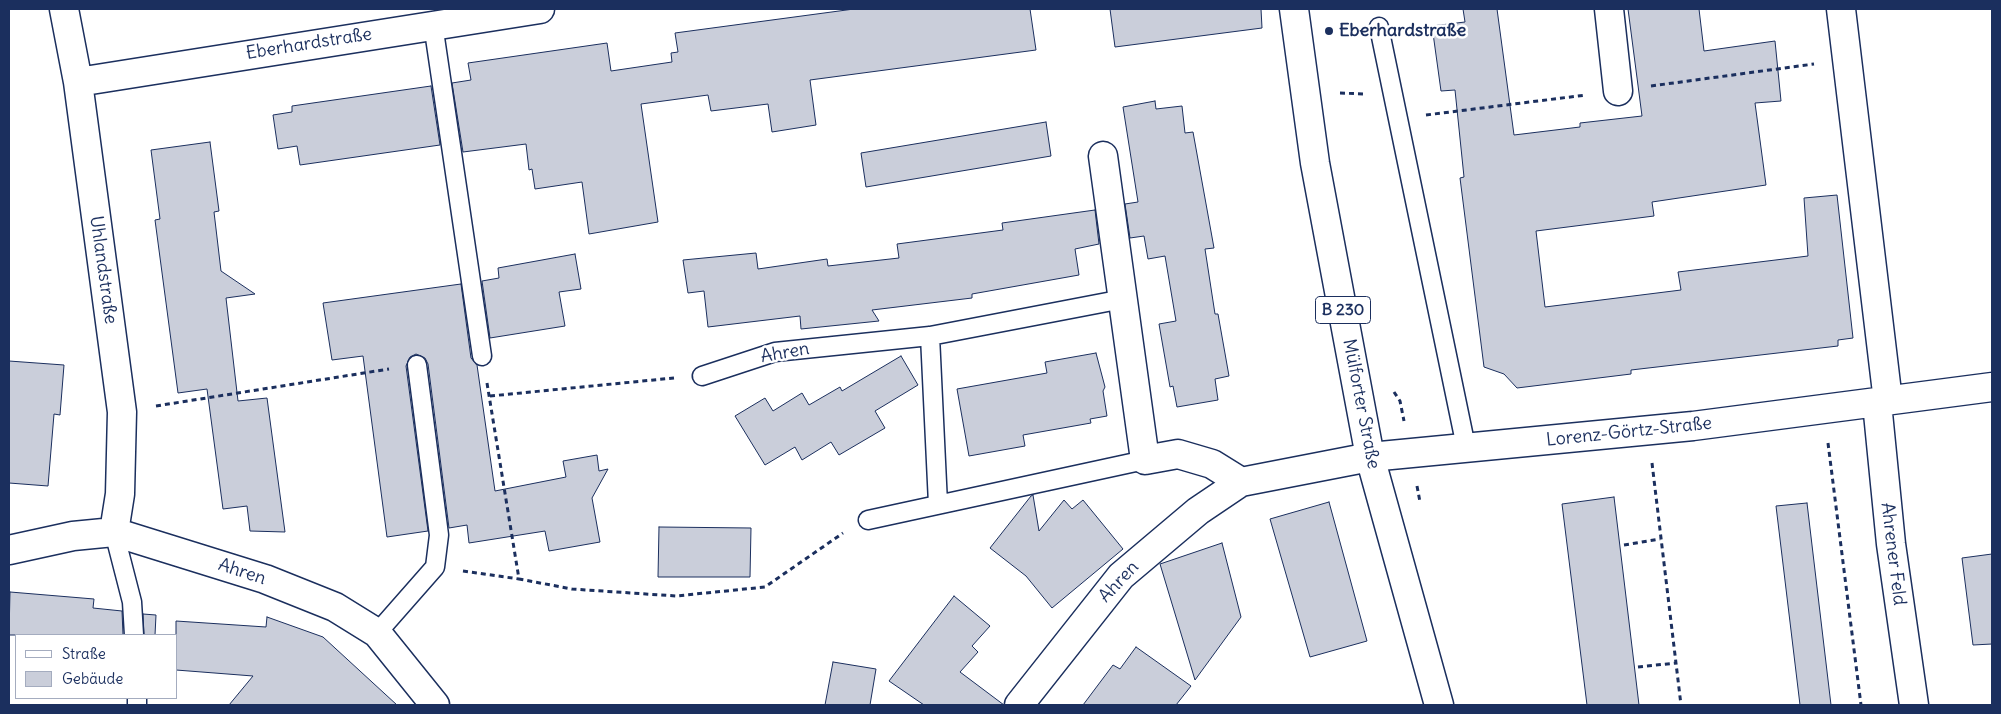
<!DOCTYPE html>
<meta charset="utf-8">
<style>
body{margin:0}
#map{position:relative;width:2001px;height:714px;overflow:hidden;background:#fff;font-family:Delius,sans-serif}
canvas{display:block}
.frame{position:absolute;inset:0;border:10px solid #1b2f5e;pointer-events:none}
.legend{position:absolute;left:15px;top:634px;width:162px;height:65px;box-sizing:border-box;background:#fff;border:1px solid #a4acbf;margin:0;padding:6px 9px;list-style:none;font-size:15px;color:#1b2f5e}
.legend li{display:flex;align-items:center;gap:10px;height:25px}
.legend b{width:25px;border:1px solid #a4acbf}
</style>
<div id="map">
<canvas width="2001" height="714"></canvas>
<div class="frame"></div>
<ul class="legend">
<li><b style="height:6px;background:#fff"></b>Straße</li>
<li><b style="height:14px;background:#caceda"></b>Gebäude</li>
</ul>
</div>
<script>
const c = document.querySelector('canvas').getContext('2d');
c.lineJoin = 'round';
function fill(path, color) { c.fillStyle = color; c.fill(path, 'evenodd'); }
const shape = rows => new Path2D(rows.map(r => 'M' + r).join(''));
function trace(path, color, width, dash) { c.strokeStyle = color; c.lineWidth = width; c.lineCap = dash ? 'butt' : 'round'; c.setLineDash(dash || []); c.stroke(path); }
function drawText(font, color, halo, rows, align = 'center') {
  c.font = font + ' Delius,sans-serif'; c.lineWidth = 5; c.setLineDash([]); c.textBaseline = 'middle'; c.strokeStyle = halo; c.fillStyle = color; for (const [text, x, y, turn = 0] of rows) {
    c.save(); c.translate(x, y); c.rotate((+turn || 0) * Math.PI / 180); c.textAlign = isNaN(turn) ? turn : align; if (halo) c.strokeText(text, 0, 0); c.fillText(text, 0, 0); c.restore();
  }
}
const building = shape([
 [854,9,1030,9,1036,50,810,80,816,125,772,132,768,104,711,111,708,95,641,104,658,222,589,234,582,182,535,189,532,169,529,170,526,144,463,152,452,83,471,80,468,63,607,43,611,71,672,62,671,53,678,52,675,33,854,9],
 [1110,9,1261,9,1262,28,1115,47,1110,9],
 [1463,9,1497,9,1514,135,1580,127,1580,123,1642,116,1628,9,1699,9,1704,51,1775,41,1781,101,1755,103,1766,185,1652,202,1654,216,1536,231,1545,307,1681,290,1678,272,1808,256,1804,198,1837,195,1853,338,1838,340,1838,346,1631,370,1631,374,1517,388,1504,374,1484,367,1460,178,1464,177,1455,90,1441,91,1432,26,1465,22,1463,9],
 [431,86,440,145,300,165,297,146,278,149,273,115,292,112,292,106,431,86],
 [1155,101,1156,109,1182,106,1185,133,1193,132,1214,248,1205,249,1215,314,1218,314,1229,376,1215,379,1218,400,1177,407,1173,386,1170,387,1159,324,1176,321,1165,256,1148,259,1144,236,1130,238,1125,204,1138,202,1123,107,1155,101],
 [1046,122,1051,156,866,187,861,153,1046,122],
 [210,142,219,211,214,212,221,271,255,294,226,298,238,401,267,398,285,532,250,531,247,506,223,509,207,389,178,393,155,220,160,219,151,150,210,142],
 [1095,210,1099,244,1075,249,1079,275,972,294,972,298,872,310,879,321,801,329,800,316,708,327,704,291,688,293,683,260,756,253,758,269,827,259,828,266,899,258,897,244,1003,230,1002,223,1095,210],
 [575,254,581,289,559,292,565,326,490,338,482,281,499,278,498,268,575,254],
 [461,284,471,358,477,365,495,491,566,477,563,461,597,455,599,471,608,469,592,498,600,542,549,551,545,531,469,543,467,525,449,528,428,364,425,358,416,354,410,357,406,366,428,531,387,537,363,356,332,360,323,303,461,284],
 [1096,353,1105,387,1103,391,1107,416,1090,419,1091,423,1023,435,1025,446,969,456,957,389,1047,373,1045,362,1096,353],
 [901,356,918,385,875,411,885,428,839,455,831,442,802,460,795,447,765,465,735,416,765,398,773,411,802,393,809,405,840,387,842,391,901,356],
 [9,361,64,365,60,415,54,414,48,486,9,483,9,361],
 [1033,495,1039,531,1064,500,1072,509,1083,500,1123,549,1052,608,1026,576,990,548,1031,496,1033,495],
 [1614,497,1639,705,1587,705,1562,504,1614,497],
 [1329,502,1367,641,1310,657,1270,519,1329,502],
 [1807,503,1831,705,1800,705,1776,506,1807,503],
 [659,527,751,528,750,577,658,577,659,527],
 [1222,543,1241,617,1195,680,1160,564,1222,543],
 [1992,554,1992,644,1973,645,1962,558,1992,554],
 [10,592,94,599,93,608,122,611,123,635,9,635,10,592],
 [954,596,990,626,972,646,978,652,960,672,1004,705,924,705,889,681,954,596],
 [143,614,156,615,155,635,144,635,143,614],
 [267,617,323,637,397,705,229,705,253,676,176,670,176,621,266,627,267,617],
 [1136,647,1191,686,1176,705,1083,705,1113,665,1120,669,1136,647],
 [833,662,876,669,870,705,825,705,833,662]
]);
const path = shape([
 [1651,86,1814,64],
 [1340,93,1364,94],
 [1426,115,1586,95],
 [487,383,519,579,572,589,676,596,765,587,843,533],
 [1394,392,1400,401,1404,421],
 [490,396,674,378],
 [156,406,389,369],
 [1828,443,1861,705],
 [1652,463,1681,705],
 [1417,486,1420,502],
 [1624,545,1660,539],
 [463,571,519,579],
 [1638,667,1676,663]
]);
const lane = shape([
 [433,24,482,356],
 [1379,27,1466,447],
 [930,336,938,504],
 [702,376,775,352,930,336,1123,299],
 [868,520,1145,460],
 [114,532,132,602,134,635],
 [377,633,435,567,439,535,417,365],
 [137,698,137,705]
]);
const street = shape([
 [64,9,78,82,122,412,120,494,114,532],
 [1609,9,1618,91],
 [1841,9,1888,401],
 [78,82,540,9],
 [1103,156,1145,460,1178,454,1212,464,1241,482],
 [1877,403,1891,544,1914,705],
 [9,550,73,536,114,532,265,579,335,607,377,633,435,705],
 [1019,705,1121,576,1198,511,1241,482,1370,457,1693,426,1992,387]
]);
const primary = shape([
 [1294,9,1315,163,1370,457,1439,705]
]);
const markers = [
 [1329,31,5,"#1b2f5e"]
];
const shields = [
 [1343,310,55]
];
const shieldNames = [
 ["B 230",1343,310]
];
const poiNames = [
 ["Eberhardstraße",1339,31]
];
const streetNames = [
 ["Eberhardstraße",309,44,-9],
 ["Uhlandstraße",103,270,82],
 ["Ahren",785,353,-10],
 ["Mülforter Straße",1361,404,79],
 ["Lorenz-Görtz-Straße",1629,432,-6],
 ["Ahrener Feld",1893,554,83],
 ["Ahren",242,572,18],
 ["Ahren",1119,582,-47]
];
fill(building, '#caceda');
trace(building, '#1b2f5e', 1);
trace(lane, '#1b2f5e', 21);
trace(street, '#1b2f5e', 31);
trace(primary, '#1b2f5e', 31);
trace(path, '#1b2f5e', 3, [5, 4]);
trace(lane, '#fff', 18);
trace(street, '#fff', 28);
trace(primary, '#fff', 28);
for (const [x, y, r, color] of markers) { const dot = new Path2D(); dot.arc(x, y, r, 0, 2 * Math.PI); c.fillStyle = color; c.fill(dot); trace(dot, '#fff', 2); }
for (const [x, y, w] of shields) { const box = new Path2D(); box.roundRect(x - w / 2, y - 13.5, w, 27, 4); c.fillStyle = '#fff'; c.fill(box); trace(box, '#1b2f5e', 1); }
drawText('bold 16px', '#1b2f5e', null, shieldNames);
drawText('bold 18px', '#1b2f5e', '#fff', poiNames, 'left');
drawText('18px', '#1b2f5e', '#fff', streetNames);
</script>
